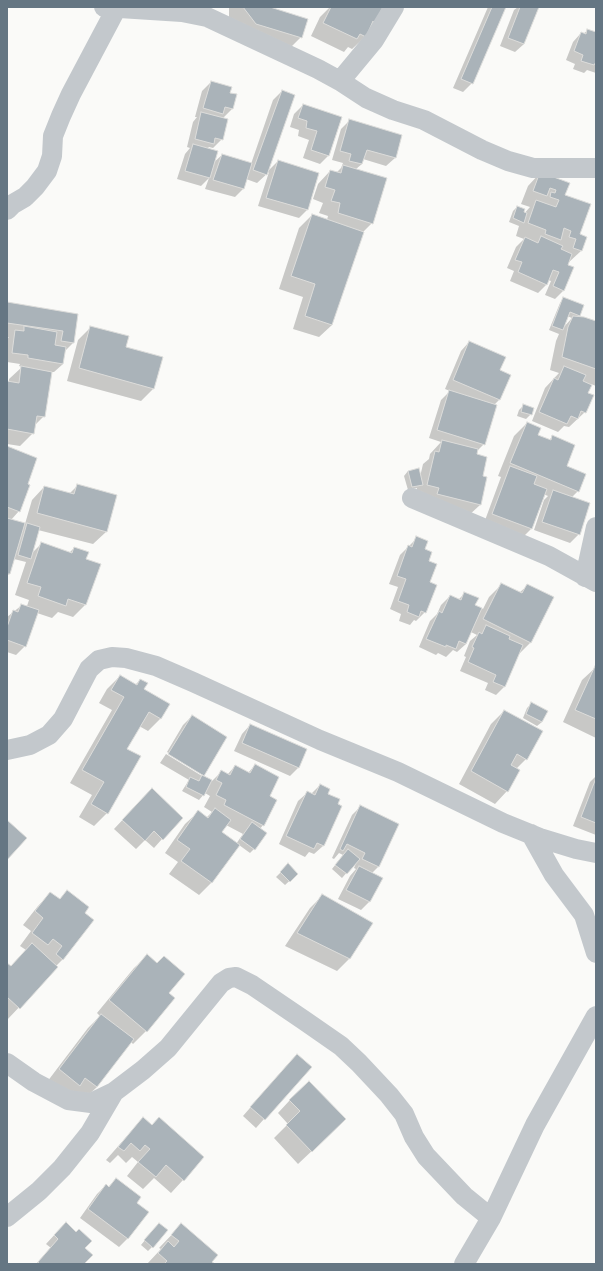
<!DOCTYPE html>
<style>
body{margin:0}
#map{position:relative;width:603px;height:1271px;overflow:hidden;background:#fafaf8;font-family:Inter,sans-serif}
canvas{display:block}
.frame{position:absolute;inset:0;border:8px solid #657683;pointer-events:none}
</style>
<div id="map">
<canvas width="603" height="1271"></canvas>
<div class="frame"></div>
</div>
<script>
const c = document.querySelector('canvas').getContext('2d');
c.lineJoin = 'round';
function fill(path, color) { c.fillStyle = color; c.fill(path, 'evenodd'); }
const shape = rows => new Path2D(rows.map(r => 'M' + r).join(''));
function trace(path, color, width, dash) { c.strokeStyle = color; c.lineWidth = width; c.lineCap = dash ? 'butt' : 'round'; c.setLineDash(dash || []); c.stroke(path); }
const shadow = shape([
 [229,7,267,7,301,37,288,50,229,18],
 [330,7,382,7,374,22,369,28,365,37,352,49,348,47,344,52,311,36,320,17],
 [488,7,505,7,472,83,463,92,453,88],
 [518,7,538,7,524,44,515,52,500,46,514,10],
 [588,30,596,33,596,73,587,70,584,73,573,69,575,64,566,60,573,42,581,33,583,34],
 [211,82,229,93,236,95,232,109,222,119,222,139,213,148,209,147,207,149,213,163,222,155,251,164,273,100,282,91,267,172,278,161,318,174,307,210,299,218,258,206,269,172,257,183,246,179,243,189,235,197,205,189,209,178,201,186,177,179,185,154,190,148,187,147,193,122,197,117,195,117,202,91],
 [303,105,341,118,328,156,320,164,303,158,309,140,298,136,299,130,290,127,294,114],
 [350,120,401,135,395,158,386,166,363,159,362,164,356,169,372,223,362,233,332,325,319,337,293,329,303,297,279,289,299,228,312,215,327,220,328,216,319,213,323,203,313,199,318,184,330,171,336,173,341,168,343,163,332,160,341,129],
 [540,173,564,195,579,234,581,251,568,263,563,291,555,299,545,295,551,281,548,280,547,284,538,293,510,281,514,271,507,268,516,247,524,239,516,236,519,226,509,222,513,211,517,207,522,216,530,207,521,204,528,186],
 [564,298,579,315,577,317,596,322,596,386,591,384,587,393,585,412,569,427,564,426,558,432,532,421,545,388,559,373,550,370,556,341,559,334,549,330,560,303],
 [567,316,572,318,562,329],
 [7,303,77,314,73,343,65,351,63,364,54,372,51,372,44,416,35,425,33,433,20,446,7,444,7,382,9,382,9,379,22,367,19,366,20,364,7,362,7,339,9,337,7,337],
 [91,327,153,389,141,401,67,381,78,340],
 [469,342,499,370,499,400,494,405,484,444,476,452,481,476,486,478,480,505,467,517,415,498,417,488,408,490,404,476,408,471,420,477,423,464,429,459,430,454,441,442,429,438,441,400,450,391,445,389,461,351],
 [523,406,531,414,526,419,517,416,519,410],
 [527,423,537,435,549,440,552,437,578,491,571,498,579,534,570,543,534,530,544,500,548,496,543,494,531,529,522,538,484,523,501,477,498,476,514,436],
 [7,448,19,511,11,520,25,524,32,500,44,487,69,494,78,485,106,532,93,544,38,530,31,554,41,544,69,553,74,548,85,559,85,605,73,617,58,612,52,618,37,613,25,646,16,655,7,652,7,617,22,605,27,606,29,600,15,595,26,562,14,559,9,574,7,576],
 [417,538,424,550,428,562,429,583,425,612,416,621,414,620,410,625,399,621,401,614,390,609,398,587,389,584,400,555],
 [502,584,519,593,528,585,553,598,530,643,518,655,504,687,496,695,485,690,488,683,460,671,466,657,464,656,470,641,477,635,471,632,466,644,457,652,453,650,446,657,438,653,436,655,419,647,430,621,437,614,441,605,450,596,458,600,465,593,474,605,483,609,489,597],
 [595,668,596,668,596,738,563,722,582,680],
 [120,676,135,685,140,680,143,690,169,704,160,719,148,731,139,726,126,749,107,813,94,826,79,817,92,795,70,783,112,710,99,703,107,689],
 [532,703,542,722,537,726,523,718,527,708],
 [504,711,526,759,516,769,507,791,495,804,459,784,491,724],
 [192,716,203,775,202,776,212,781,221,772,227,775,235,766,248,773,255,765,268,796,263,825,260,829,254,849,250,853,239,845,212,882,199,895,169,874,178,862,165,853,185,824,198,812,206,818,212,812,204,807,210,796,205,793,199,800,182,791,189,780,160,763,166,754,202,776,202,773,167,752,183,725],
 [226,825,243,834,236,844,220,832],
 [250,725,306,750,298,768,290,776,234,751,242,734],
 [596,776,596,835,573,826,590,782],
 [320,785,336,804,341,807,323,846,314,854,309,852,305,857,279,844,298,801,307,793,311,794],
 [143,798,162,839,154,848,145,840,136,849,114,829],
 [360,807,398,825,378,867,372,873,370,901,361,910,338,899,350,876,356,869,354,868,357,861,342,878,332,869,343,855,339,853,334,859,332,858,352,815],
 [288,865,297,874,285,885,276,877],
 [67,891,63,959,56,966,57,967,7,1020,7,964,10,967,26,950,20,946,31,931,23,925,38,906,51,893,59,900],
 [323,895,371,923,349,959,337,971,285,946,310,908],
 [147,956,168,993,146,1031,133,1044,131,1042,97,1087,84,1099,66,1097,47,1082,88,1028,100,1016,97,1013,134,968],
 [288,1064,264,1119,256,1128,243,1116],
 [290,1100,332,1132,298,1164,274,1138,288,1124,278,1113],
 [143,1118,183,1180,171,1193,154,1178,143,1189,127,1176,138,1162,132,1157,126,1163,118,1155,110,1163,106,1160],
 [116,1180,136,1203,128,1238,119,1247,80,1218,97,1194,106,1185,108,1187],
 [181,1225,214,1264,147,1264,161,1249,159,1248],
 [155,1228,152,1247,148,1251,141,1245],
 [57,1232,84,1248,83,1264,36,1264,51,1248,46,1244]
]);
const building = shape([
 [243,7,270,7,308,19,302,38,256,24,243,7],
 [331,7,383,7,375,23,373,21,366,37,360,34,357,39,323,23,331,7],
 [492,7,506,7,473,84,461,79,492,7],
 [520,7,539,7,524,44,508,38,520,7],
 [587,29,596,32,596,62,594,65,581,61,583,55,574,51,581,32,586,34,587,29],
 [211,81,232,87,230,93,237,94,233,109,225,107,223,114,203,108,211,81],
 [282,90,295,95,267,175,253,170,282,90],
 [303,104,342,117,329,156,311,150,317,131,306,128,307,121,298,118,303,104],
 [201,112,228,119,223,140,215,138,214,144,195,139,201,112],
 [349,119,402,135,396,158,367,150,362,164,349,161,351,154,340,151,349,119],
 [193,144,218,151,210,178,185,171,193,144],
 [222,154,252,163,244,189,213,180,222,154],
 [278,160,319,173,308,210,266,198,278,160],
 [343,165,387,178,373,224,338,213,340,203,331,201,335,190,325,187,330,170,341,173,343,165],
 [540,172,570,183,565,195,591,204,580,234,587,237,582,251,573,248,576,239,569,237,571,231,564,228,561,240,545,234,546,230,528,223,536,200,556,207,559,200,550,197,551,192,555,193,556,190,550,188,547,196,533,191,540,172],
 [517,206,525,209,524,212,527,213,524,223,513,218,517,206],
 [312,214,364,232,332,325,305,316,315,284,291,276,312,214],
 [541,236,563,246,561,249,572,254,568,265,574,267,564,291,553,286,559,272,553,270,547,285,518,272,522,262,515,260,525,237,538,243,541,236],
 [563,297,584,305,580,316,570,312,563,330,552,326,563,297],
 [7,302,78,314,74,343,61,341,63,331,7,323,7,302],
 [573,316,584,317,596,321,596,369,562,357,568,327,573,316],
 [24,326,57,332,55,345,66,347,63,364,28,358,28,355,12,353,15,330,24,331,24,326],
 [90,326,129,336,126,347,163,357,154,389,79,368,90,326],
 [469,341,506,357,500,370,511,375,500,400,453,380,469,341],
 [21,366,52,372,45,417,37,416,34,434,7,429,7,381,19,383,21,366],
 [564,366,586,375,583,381,592,385,588,393,594,395,586,413,581,411,578,419,571,416,567,424,539,412,554,378,558,380,564,366],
 [449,390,497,405,485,445,437,430,449,390],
 [523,404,534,408,532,415,521,412,523,404],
 [527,422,541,428,538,435,551,440,552,435,575,445,567,466,586,474,579,492,510,463,527,422],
 [442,440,478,449,477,454,487,457,483,476,487,477,481,505,437,494,439,488,427,485,435,451,439,452,442,440],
 [7,446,37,458,28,484,30,485,20,512,7,507,7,446],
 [510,466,537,476,534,484,547,489,532,529,492,514,510,466],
 [419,468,423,485,412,487,408,471,419,468],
 [77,484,117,495,107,532,37,513,44,486,74,494,77,484],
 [553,490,590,503,580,535,542,522,553,490],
 [7,518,25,523,10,574,7,574,7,518],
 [27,523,40,527,31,559,18,555,27,523],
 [416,536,428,541,425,549,432,552,429,561,437,564,430,582,437,585,426,613,421,611,419,617,407,612,409,605,398,601,406,579,397,576,408,545,412,547,416,536],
 [41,542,72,553,74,547,89,552,86,559,101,564,86,605,68,599,66,606,38,596,41,587,27,583,41,542],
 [501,583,522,593,527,584,554,597,531,643,483,619,501,583],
 [464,592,479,598,475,605,482,608,466,644,459,641,456,649,446,645,446,647,426,639,439,611,442,613,450,595,461,600,464,592],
 [21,604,39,610,26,647,7,640,7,627,13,610,18,612,21,604],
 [486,625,510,636,509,639,523,645,505,687,493,682,496,675,468,662,474,648,472,647,479,632,482,634,486,625],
 [595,666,596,667,596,719,575,710,595,666],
 [120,675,137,685,140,679,148,683,144,689,170,704,161,719,149,712,127,749,141,756,108,814,91,804,104,782,82,770,124,697,111,690,120,675],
 [531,702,548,711,542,722,526,714,531,702],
 [504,710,543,731,527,760,517,754,511,765,520,770,508,792,471,771,504,710],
 [192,715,227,737,204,776,168,754,192,715],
 [250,724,307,749,299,768,242,743,250,724],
 [255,764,279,777,270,796,277,800,264,826,224,805,226,800,216,795,222,783,216,780,221,770,230,775,235,765,250,773,255,764],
 [202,775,212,780,204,796,186,787,190,777,199,781,202,775],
 [596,778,596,823,581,817,596,778],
 [320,784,330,789,328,794,340,799,338,804,342,806,324,846,317,843,314,849,286,836,307,791,315,795,320,784],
 [152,788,183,818,163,840,154,831,145,841,122,820,152,788],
 [360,805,399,824,379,867,362,859,365,853,347,844,343,851,340,849,360,805],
 [215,808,231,820,222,832,240,845,212,883,181,861,190,849,177,840,198,810,208,818,215,808],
 [7,820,27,838,7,860,7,820],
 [252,822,267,833,255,850,240,839,252,822],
 [348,849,360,859,347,874,335,865,348,849],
 [288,863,298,874,290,882,280,872,288,863],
 [359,866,383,878,370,902,346,890,359,866],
 [67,890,89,907,85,913,94,920,63,960,56,954,62,946,53,939,48,945,32,933,43,918,35,911,50,892,60,899,67,890],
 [322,894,373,923,350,959,297,933,322,894],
 [32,943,58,967,20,1009,7,997,7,963,11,966,32,943],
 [147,954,157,963,164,956,185,974,169,993,175,998,147,1032,109,1000,147,954],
 [101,1014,134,1039,97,1087,85,1078,80,1086,59,1069,101,1014],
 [297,1054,312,1067,265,1120,250,1107,297,1054],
 [309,1081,346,1119,312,1152,286,1125,300,1111,289,1100,309,1081],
 [143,1117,152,1125,159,1117,204,1157,184,1181,166,1165,156,1177,138,1162,150,1149,145,1145,140,1151,131,1143,124,1151,118,1147,143,1117],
 [116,1178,141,1197,137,1203,149,1212,128,1239,88,1209,106,1184,109,1187,116,1178],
 [66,1222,76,1232,79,1229,92,1241,85,1248,93,1255,84,1264,71,1264,70,1263,69,1264,40,1264,38,1262,58,1239,54,1235,66,1222],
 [159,1223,168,1230,153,1248,144,1240,159,1223],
 [181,1223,218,1255,212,1262,215,1264,164,1264,167,1261,158,1253,168,1241,174,1247,179,1241,171,1235,181,1223]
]);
const street = shape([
 [104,7,182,12,207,17,318,69,340,81,366,98,393,110,424,120,482,150,508,161,533,168,596,168],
 [340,81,374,40,394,7],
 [7,210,13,204,25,197,35,187,47,171,52,156,53,136,61,116,71,94,116,9],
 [412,498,549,556,596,582],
 [585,577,596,527],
 [7,750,30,745,49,735,63,719,89,669,99,660,112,657,126,658,156,666,193,682,320,740,398,772,503,823,540,838,576,849,596,853],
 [531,834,554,875,584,915,596,953],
 [7,1063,34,1082,68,1100,91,1103,114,1092,143,1070,168,1048,221,983,229,978,236,977,252,985,305,1021,341,1046,359,1063,389,1095,404,1114,414,1137,426,1156,464,1196,491,1218],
 [7,1217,39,1191,62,1168,90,1133,114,1092],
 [464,1264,491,1218,535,1125,596,1016]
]);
fill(shadow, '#0003');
fill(building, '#aab3b9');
trace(building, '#dcdcda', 1);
trace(street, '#c3c8cc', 20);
</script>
